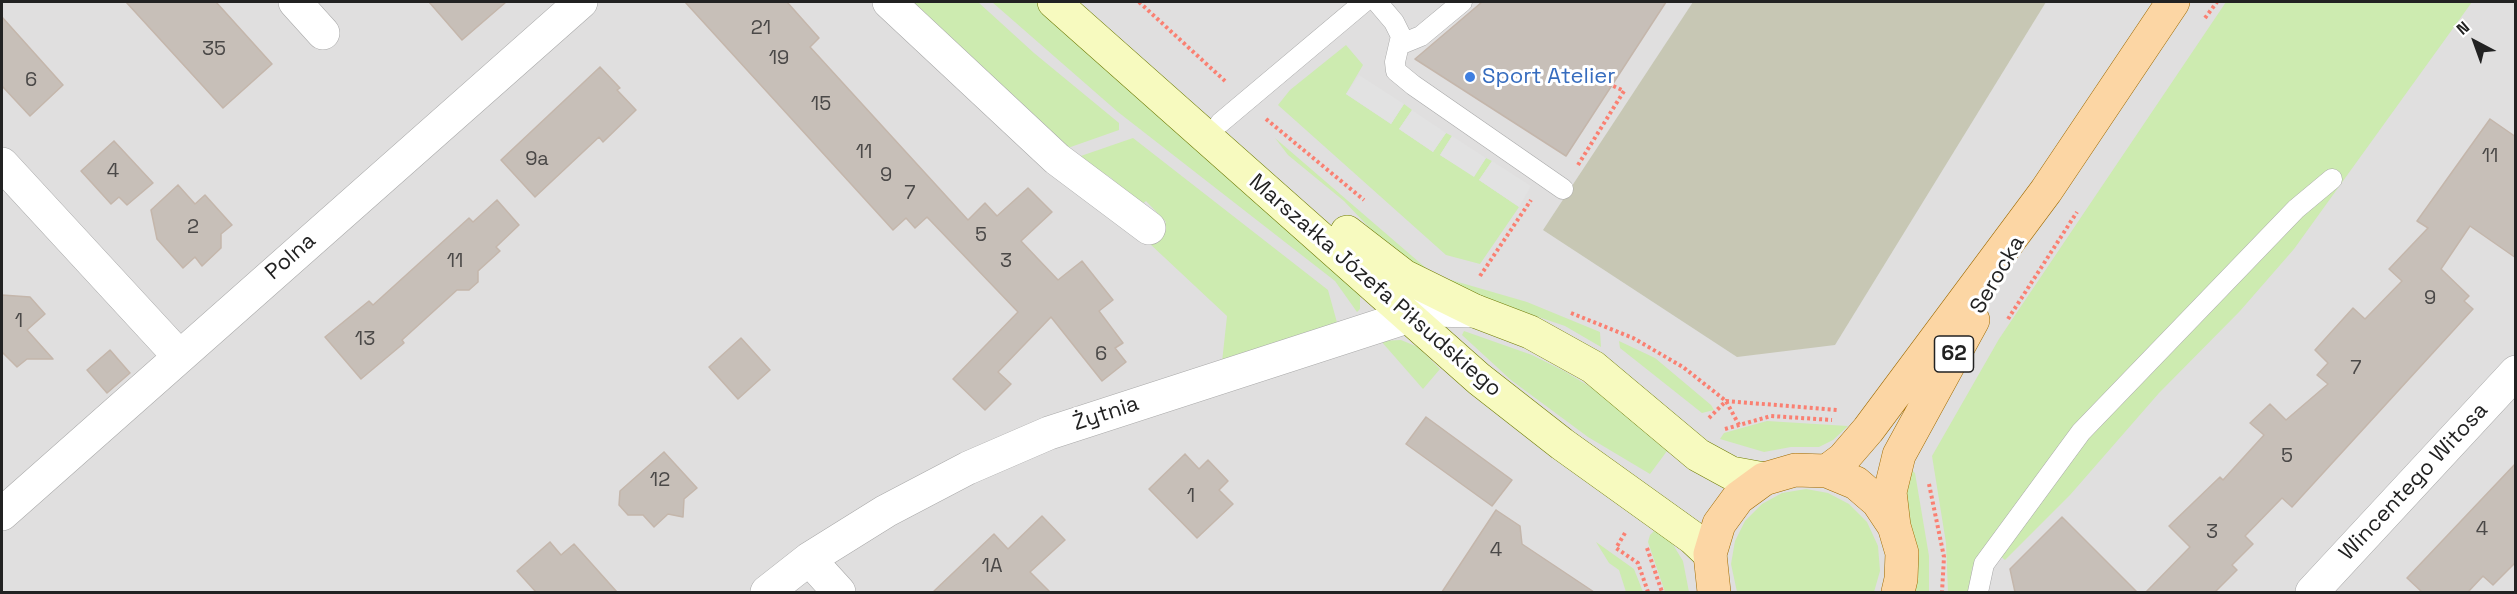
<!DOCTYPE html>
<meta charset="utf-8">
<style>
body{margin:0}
#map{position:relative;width:2517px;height:594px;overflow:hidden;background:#f2efe9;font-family:"Space Grotesk",sans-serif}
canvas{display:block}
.frame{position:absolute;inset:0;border:3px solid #222;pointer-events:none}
.north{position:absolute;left:2445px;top:12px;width:60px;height:60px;-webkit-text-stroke:4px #fff;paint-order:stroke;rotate:319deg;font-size:16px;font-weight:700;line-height:24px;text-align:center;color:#222}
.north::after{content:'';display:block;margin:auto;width:21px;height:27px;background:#222;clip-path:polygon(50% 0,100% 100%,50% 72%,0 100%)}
</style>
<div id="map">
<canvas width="2517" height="594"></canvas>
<div class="frame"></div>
<div class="north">N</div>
</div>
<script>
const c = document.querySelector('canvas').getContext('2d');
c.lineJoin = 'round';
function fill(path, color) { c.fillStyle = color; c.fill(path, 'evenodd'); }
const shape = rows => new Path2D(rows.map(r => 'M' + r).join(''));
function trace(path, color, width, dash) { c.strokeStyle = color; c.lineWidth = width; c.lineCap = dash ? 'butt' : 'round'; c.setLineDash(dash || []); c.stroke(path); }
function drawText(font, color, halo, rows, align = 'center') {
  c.font = font + ' "Space Grotesk",sans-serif'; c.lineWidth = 6; c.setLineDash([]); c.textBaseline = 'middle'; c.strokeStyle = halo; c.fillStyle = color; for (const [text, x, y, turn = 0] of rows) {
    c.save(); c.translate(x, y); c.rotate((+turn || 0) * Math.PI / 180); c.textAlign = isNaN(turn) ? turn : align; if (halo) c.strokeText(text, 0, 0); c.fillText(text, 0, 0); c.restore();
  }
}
const residential = shape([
 [2,2,2515,2,2515,592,2,592]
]);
const construction = shape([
 [1693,2,2046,2,1835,345,1737,357,1543,230]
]);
const grass = shape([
 [909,2,978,2,1034,53,1119,123,1119,130,1065,149],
 [992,2,1038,2,1360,292,1360,309,1357,312,1335,281,1118,112],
 [2226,2,2472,2,2294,249,2240,311,2159,393,2070,495,2005,560,1987,545,1972,568,1969,592,1948,592,1946,543,1932,456,1999,339],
 [1346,45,1363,65,1346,94,1391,124,1404,104,1412,110,1399,129,1433,152,1446,133,1452,136,1440,155,1474,176,1486,158,1492,161,1479,180,1519,207,1480,264,1446,255,1278,105,1290,90],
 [1133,138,1328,290,1338,326,1222,362,1227,316,1149,243,1166,222,1146,201,1141,205,1110,177,1075,158],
 [1275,138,1434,275,1527,302,1600,332,1601,347,1565,326,1462,291,1400,260,1344,201,1288,155],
 [1464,331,1532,355,1564,371,1597,391,1667,451,1650,474,1588,437,1511,380,1462,335],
 [1401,340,1418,347,1440,369,1423,389,1381,341],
 [1619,341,1655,358,1711,405,1714,410,1702,413,1620,348],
 [1767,421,1848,426,1833,440,1819,447,1791,447,1764,452,1720,439,1724,433],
 [1907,467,1915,473,1929,556,1929,592,1913,592,1906,513],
 [1806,489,1828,493,1849,504,1867,522,1878,546,1880,571,1874,592,1737,592,1731,564,1735,541,1745,521,1762,504,1782,493],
 [1656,529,1672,543,1683,561,1689,592,1665,592,1648,542,1650,535],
 [1596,542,1634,569,1643,592,1626,592,1619,570,1609,563]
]);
const parking = shape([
 [1359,75,1404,104,1391,124,1346,94],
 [1412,110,1446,133,1433,152,1399,129],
 [1452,136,1486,158,1474,177,1440,155],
 [1492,161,1531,186,1519,207,1479,180]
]);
const building = shape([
 [126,2,216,2,272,64,223,108,126,2],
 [429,2,506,2,462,40,429,2],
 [685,2,787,2,819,38,810,47,968,220,985,203,997,216,1028,188,1052,212,1021,241,1058,280,1082,261,1113,300,1099,311,1123,343,1115,348,1126,362,1102,381,1051,317,998,372,1011,384,985,410,953,379,1018,312,927,217,915,228,906,218,893,230,685,2],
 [1482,2,1666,2,1566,156,1415,59,1482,2],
 [2,17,63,85,30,116,2,86,2,17],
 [600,67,620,88,617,90,636,110,603,142,599,137,535,197,501,160,600,67],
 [2490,119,2516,137,2516,258,2470,226,2441,269,2469,296,2464,301,2473,309,2292,507,2282,498,2245,536,2253,544,2232,565,2237,570,2215,592,2146,592,2190,547,2169,526,2220,477,2223,480,2264,435,2250,423,2270,404,2286,420,2328,384,2317,375,2328,363,2315,350,2353,308,2365,319,2402,281,2389,269,2428,228,2417,221,2490,119],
 [114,141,153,183,127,205,119,197,111,204,81,171,114,141],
 [178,185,195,204,205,195,232,225,221,234,221,248,202,266,195,257,183,268,157,239,151,210,178,185],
 [497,200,519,225,496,247,500,251,478,271,478,282,469,290,457,290,402,340,404,343,361,379,325,337,369,301,373,305,469,218,473,222,497,200],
 [2,295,30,297,45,314,27,330,53,359,27,359,17,367,2,352,2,295],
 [741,338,770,370,738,399,709,367,741,338],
 [110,350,130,373,107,393,87,370,110,350],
 [1426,417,1512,480,1492,506,1406,444,1426,417],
 [664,452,697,488,684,499,683,517,668,514,654,527,643,515,628,515,619,505,620,491,664,452],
 [1185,454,1199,469,1208,460,1228,481,1219,490,1233,504,1197,538,1149,489,1185,454],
 [2516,463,2516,562,2493,585,2483,576,2468,592,2422,592,2407,578,2516,463],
 [1496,510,1520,526,1522,544,1594,592,1442,592,1496,510],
 [1042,516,1065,540,1030,572,1050,592,933,592,994,534,1008,549,1042,516],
 [2062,517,2137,592,2015,592,2010,569,2062,517],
 [550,542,561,555,574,544,617,592,536,592,517,571,550,542]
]);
const path = shape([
 [1139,2,1225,81],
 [2205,18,2217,2],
 [1266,119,1364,200],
 [1578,165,1624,91,1607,83],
 [1480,276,1531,200],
 [1571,313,1633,338,1683,367,1726,401,1739,425],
 [2008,319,2077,212],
 [1709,418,1726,401,1838,410],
 [1725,429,1771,416,1832,420],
 [1929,484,1944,557,1942,592],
 [1625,533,1616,548,1638,563,1648,592],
 [1647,548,1662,592]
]);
const lane = shape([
 [1377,2,1394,22,1401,36,1395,62,1396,71,1413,85,1563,189],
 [1399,45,1421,36,1462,2],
 [1220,123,1364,2],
 [1978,592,1984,564,2081,432,2296,209,2332,179]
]);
const street = shape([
 [295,2,323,33],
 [889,2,1057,159,1149,228],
 [2,164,179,356],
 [2,514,581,2],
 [809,559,839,592],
 [767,592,809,559,886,511,968,468,1049,433,1410,316,1430,310,1475,311],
 [2312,592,2516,372]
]);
const secondary = shape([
 [1054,2,1479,379,1562,444,1693,538,1710,554],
 [1347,232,1404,276,1475,311,1530,332,1593,367,1698,455,1731,473,1764,479]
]);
const primary = shape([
 [1827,471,1843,459,1868,430,2046,191,2173,2],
 [1894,526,1890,492,1899,455,1973,320],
 [1714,592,1710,554,1719,524,1738,498,1764,479,1795,470,1827,471,1856,483,1878,502,1894,526,1902,553,1901,579,1898,592]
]);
const markers = [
 [1470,77,6,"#3f7fe0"]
];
const numberNames = [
 ["21",761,29],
 ["35",214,50],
 ["19",779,59],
 ["6",31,81],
 ["15",821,105],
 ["11",864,153],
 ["11",2490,157],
 ["9a",537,160],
 ["4",113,172],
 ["9",886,176],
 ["7",910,194],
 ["2",193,228],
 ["5",981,236],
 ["11",455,262],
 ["3",1006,262],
 ["9",2430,299],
 ["1",19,322],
 ["13",365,340],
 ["6",1101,355],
 ["7",2356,369],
 ["5",2287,457],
 ["12",660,481],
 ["1",1191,497],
 ["4",2482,530],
 ["3",2212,533],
 ["4",1496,551],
 ["1A",992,567]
];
const shields = [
 [1954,354,39]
];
const shieldNames = [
 ["62",1954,354]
];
const shopNames = [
 ["Sport Atelier",1482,77]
];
const streetNames = [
 ["Polna",291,257,-41],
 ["Serocka",1998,275,-60],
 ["Marszałka Józefa Piłsudskiego",1375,286,41],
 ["Żytnia",1106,414,-18],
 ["Wincentego Witosa",2414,482,-47]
];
fill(residential, '#e0dfdf');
fill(construction, '#c7c7b4');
fill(grass, '#cdebb0');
fill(parking, '#e2e2e2');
fill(building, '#c7bfb8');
trace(building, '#c4b6ab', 1.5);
trace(lane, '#a9a9a9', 21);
trace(street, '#a9a9a9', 34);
trace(secondary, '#707d05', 34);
trace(primary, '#a06b00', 34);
trace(path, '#fa8072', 4, [3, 3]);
trace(lane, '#fff', 20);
trace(street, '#fff', 33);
trace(secondary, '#f7fabf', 33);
trace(primary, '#fcd6a4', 33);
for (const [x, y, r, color] of markers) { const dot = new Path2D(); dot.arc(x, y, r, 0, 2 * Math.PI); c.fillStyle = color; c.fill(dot); trace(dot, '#fff', 2); }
drawText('20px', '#4b4948', null, numberNames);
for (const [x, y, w] of shields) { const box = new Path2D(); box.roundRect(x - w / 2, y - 18, w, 36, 4.5); c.fillStyle = '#fff'; c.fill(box); trace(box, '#222', 1.5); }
drawText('bold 21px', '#222', null, shieldNames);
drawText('22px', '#366cbe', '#fff', shopNames, 'left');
drawText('22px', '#222', '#fff', streetNames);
</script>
